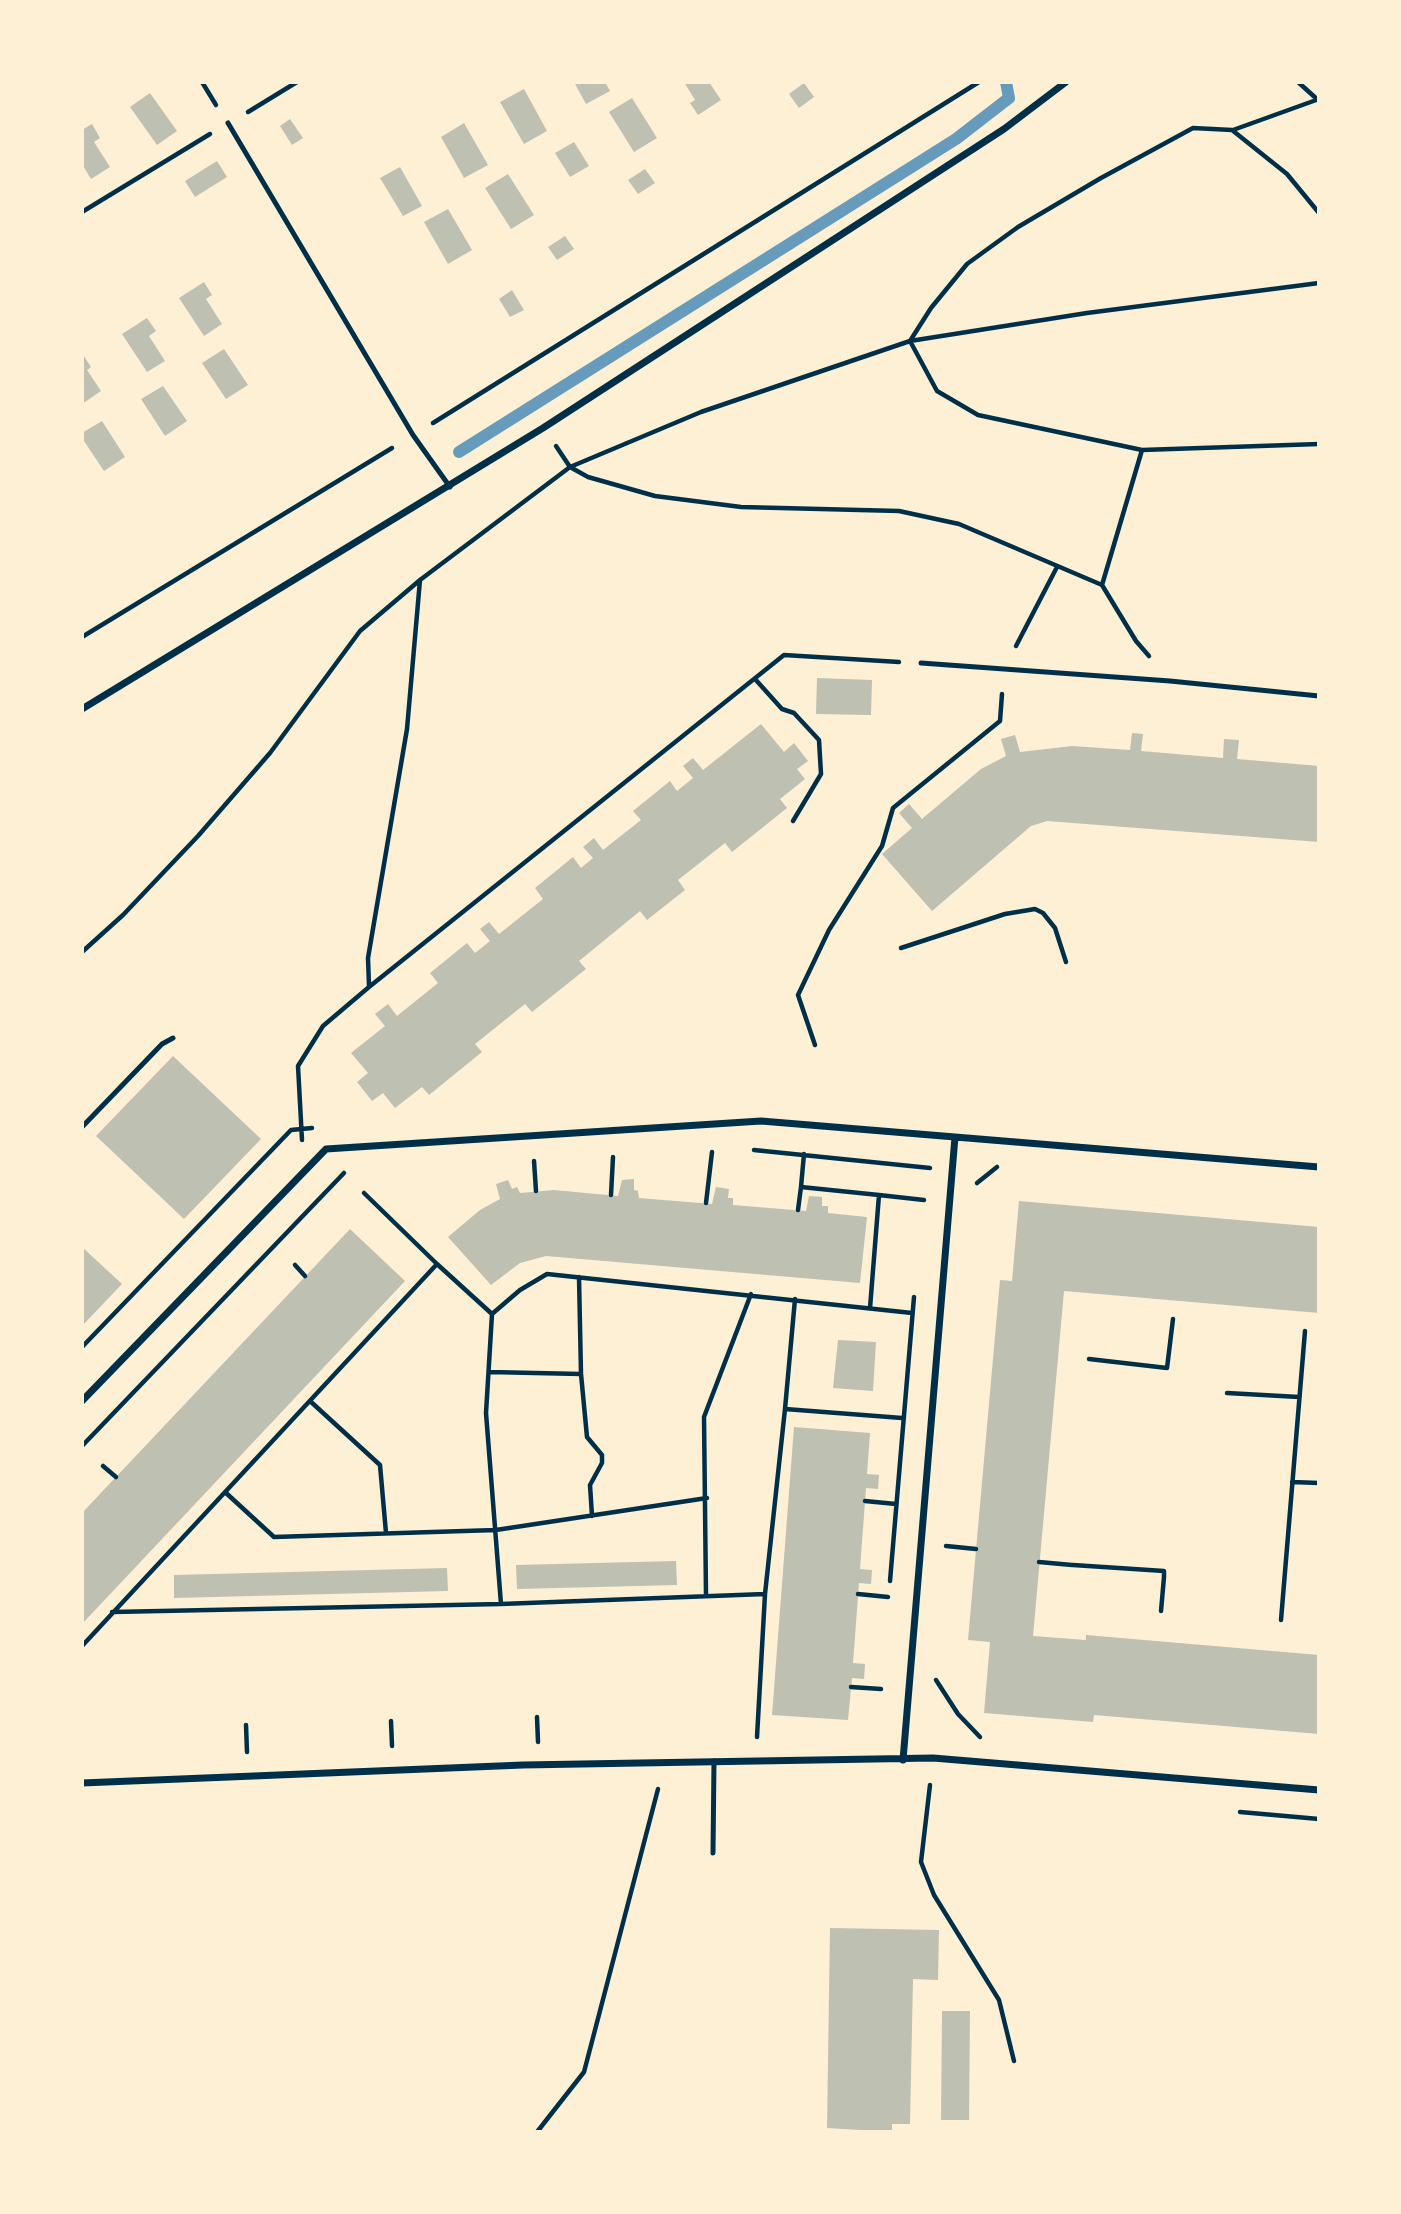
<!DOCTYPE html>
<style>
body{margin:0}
#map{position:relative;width:1401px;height:2214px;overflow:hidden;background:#fdf0d5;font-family:"Public Sans",sans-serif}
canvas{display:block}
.frame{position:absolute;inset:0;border:84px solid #fdf0d5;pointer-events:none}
</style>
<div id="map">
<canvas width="1401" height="2214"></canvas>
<div class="frame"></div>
</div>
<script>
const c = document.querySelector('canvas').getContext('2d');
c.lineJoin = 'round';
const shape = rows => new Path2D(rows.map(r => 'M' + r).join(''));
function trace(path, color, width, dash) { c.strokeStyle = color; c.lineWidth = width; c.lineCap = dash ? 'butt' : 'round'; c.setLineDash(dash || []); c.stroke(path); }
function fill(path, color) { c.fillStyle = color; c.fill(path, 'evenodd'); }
const stream = shape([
 [459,452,956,139,1009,98,1006,82]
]);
const building = shape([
 [574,82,605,82,610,91,586,104],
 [684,82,709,82,721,100,698,115,690,103,695,100],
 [804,83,814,97,799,108,789,94],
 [524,89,547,131,524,144,500,102],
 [150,93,177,131,157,145,130,107],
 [632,98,657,138,634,152,609,112],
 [290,119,303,138,292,145,280,126],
 [464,123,488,165,464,178,441,137],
 [92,124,100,138,94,142,110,167,91,179,82,164,82,130],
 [574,142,589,166,570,177,555,153],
 [217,161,227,177,195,197,185,181],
 [400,167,422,206,403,216,380,178],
 [645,169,655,183,638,194,628,180],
 [508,174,534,215,511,229,485,188],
 [448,209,472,250,448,264,424,222],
 [565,236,574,249,557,260,548,247],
 [204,282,212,295,206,299,222,324,204,336,179,298],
 [512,290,524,310,510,317,499,299],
 [147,318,156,331,149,336,165,361,147,372,122,334],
 [224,349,248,385,226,399,202,363],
 [82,353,91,367,87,370,101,391,82,404],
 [163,386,187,421,165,436,141,399],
 [102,421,125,457,104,471,82,438,82,433],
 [817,678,872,680,871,715,816,714],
 [761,724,784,752,794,743,808,761,797,769,805,779,780,799,787,808,732,852,725,843,678,880,685,890,647,920,640,911,579,961,586,969,532,1012,525,1004,475,1044,482,1052,429,1095,422,1087,395,1108,383,1093,372,1101,357,1082,368,1073,351,1053,385,1026,375,1014,388,1004,397,1016,438,983,430,973,467,943,475,953,490,941,480,929,489,922,499,934,543,899,535,888,573,857,581,868,593,858,583,847,594,838,603,850,641,820,633,811,670,781,677,791,693,778,683,766,693,758,703,770],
 [1132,733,1143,734,1141,751,1223,758,1224,739,1239,740,1237,759,1319,766,1319,842,1047,821,1031,826,932,911,882,854,912,828,899,813,909,804,922,819,981,769,1006,756,1001,739,1015,735,1020,752,1072,746,1130,750],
 [173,1056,261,1139,184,1219,96,1136],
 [634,1179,634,1190,638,1191,639,1198,712,1204,716,1187,729,1189,728,1198,733,1198,733,1205,806,1211,809,1196,822,1197,822,1206,828,1206,828,1213,867,1217,860,1283,546,1256,520,1263,491,1285,448,1237,480,1210,500,1199,496,1184,508,1180,512,1189,517,1187,520,1193,554,1190,618,1196,622,1180],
 [1019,1201,1319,1227,1319,1313,1064,1291,1033,1636,1086,1640,1086,1635,1319,1655,1319,1734,1094,1715,1093,1722,984,1713,990,1642,968,1640,1000,1280,1012,1281],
 [350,1229,405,1281,82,1624,82,1513],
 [82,1247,122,1284,82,1326],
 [838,1340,876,1342,873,1391,833,1388],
 [794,1427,870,1433,867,1474,879,1475,878,1489,866,1488,860,1569,872,1570,871,1584,859,1583,853,1663,865,1664,864,1679,852,1678,848,1720,772,1715],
 [676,1561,677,1585,517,1589,516,1565],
 [447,1568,448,1591,174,1598,174,1575],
 [830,1928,939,1930,938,1980,913,1979,910,2124,892,2124,892,2132,827,2128],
 [942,2011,970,2011,969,2120,941,2120]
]);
const path = shape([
 [202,82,216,105],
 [1298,82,1318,100],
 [248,112,297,82],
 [1233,130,1319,99],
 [82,212,210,134],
 [1319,213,1287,174,1232,130,1193,128,1101,178,1018,227,967,264,931,308,910,341,937,391,978,415,1142,450,1319,444],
 [433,423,979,82],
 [570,467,701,412,910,341,1087,313,1319,283],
 [570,467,588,477,655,496,741,507,899,511,959,524,1102,585,1136,641,1149,656],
 [1102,585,1142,450],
 [82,637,392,448],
 [1016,646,1057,567],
 [755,679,782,709,794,713,819,740,821,774,793,821],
 [901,948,1005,914,1035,909,1043,913,1055,928,1066,962],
 [82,952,123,915,198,836,270,753,360,631,420,580,570,467,556,446],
 [369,986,368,958,407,729,420,580],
 [815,1045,798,995,829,930,882,846,893,808,1000,721,1002,694],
 [302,1140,298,1066,323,1026,369,987,784,655,899,662],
 [754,1150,930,1168],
 [804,1154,801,1187,879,1195],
 [534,1161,536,1191],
 [977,1183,997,1167],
 [611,1195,613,1157],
 [706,1203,712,1152],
 [798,1210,801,1187],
 [437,1264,492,1314,486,1413,501,1604],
 [295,1265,305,1276],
 [870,1308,879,1195,924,1200],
 [492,1314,520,1290,547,1274,912,1313],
 [82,1347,291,1130,312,1128],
 [1089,1359,1167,1368,1173,1319],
 [489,1372,581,1374,579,1277],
 [581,1374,587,1437,602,1455,602,1463,590,1485,592,1516],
 [1227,1393,1299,1397],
 [310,1401,380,1465,386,1533],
 [785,1409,795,1299],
 [82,1446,344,1173],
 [103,1466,116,1477],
 [1292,1482,1319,1483],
 [225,1492,274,1537,496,1530,707,1498],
 [865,1501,896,1504],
 [946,1546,976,1549],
 [1039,1562,1072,1565],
 [1073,1565,1164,1571,1164,1577],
 [890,1581,914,1297],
 [858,1594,888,1597],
 [706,1596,704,1417,751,1294],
 [1161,1611,1164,1577],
 [112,1612,501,1604,765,1594],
 [1281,1620,1305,1331],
 [82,1646,437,1264,364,1193],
 [936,1680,958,1714,980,1737],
 [851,1687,881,1689],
 [537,1717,538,1742],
 [391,1721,392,1746],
 [246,1725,247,1752],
 [757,1737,765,1594,785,1409,902,1418],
 [930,1785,921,1862,934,1895,999,2000],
 [1240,1812,1319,1819],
 [999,2000,1014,2061],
 [537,2132,584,2072,658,1789]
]);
const service = shape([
 [228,123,413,435,450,487],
 [921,663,1170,681,1319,696],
 [82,1127,162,1044,173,1038],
 [713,1853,714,1761]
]);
const minor = shape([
 [82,709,543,428,1004,129,1066,82],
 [82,1401,326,1149,761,1121,1319,1167],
 [903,1760,955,1137],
 [82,1783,523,1765,933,1758,1319,1790]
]);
trace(stream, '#669bbc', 12);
fill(building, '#bec0b2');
trace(path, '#003049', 4.5);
trace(service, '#003049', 5);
trace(minor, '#003049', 7);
</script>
